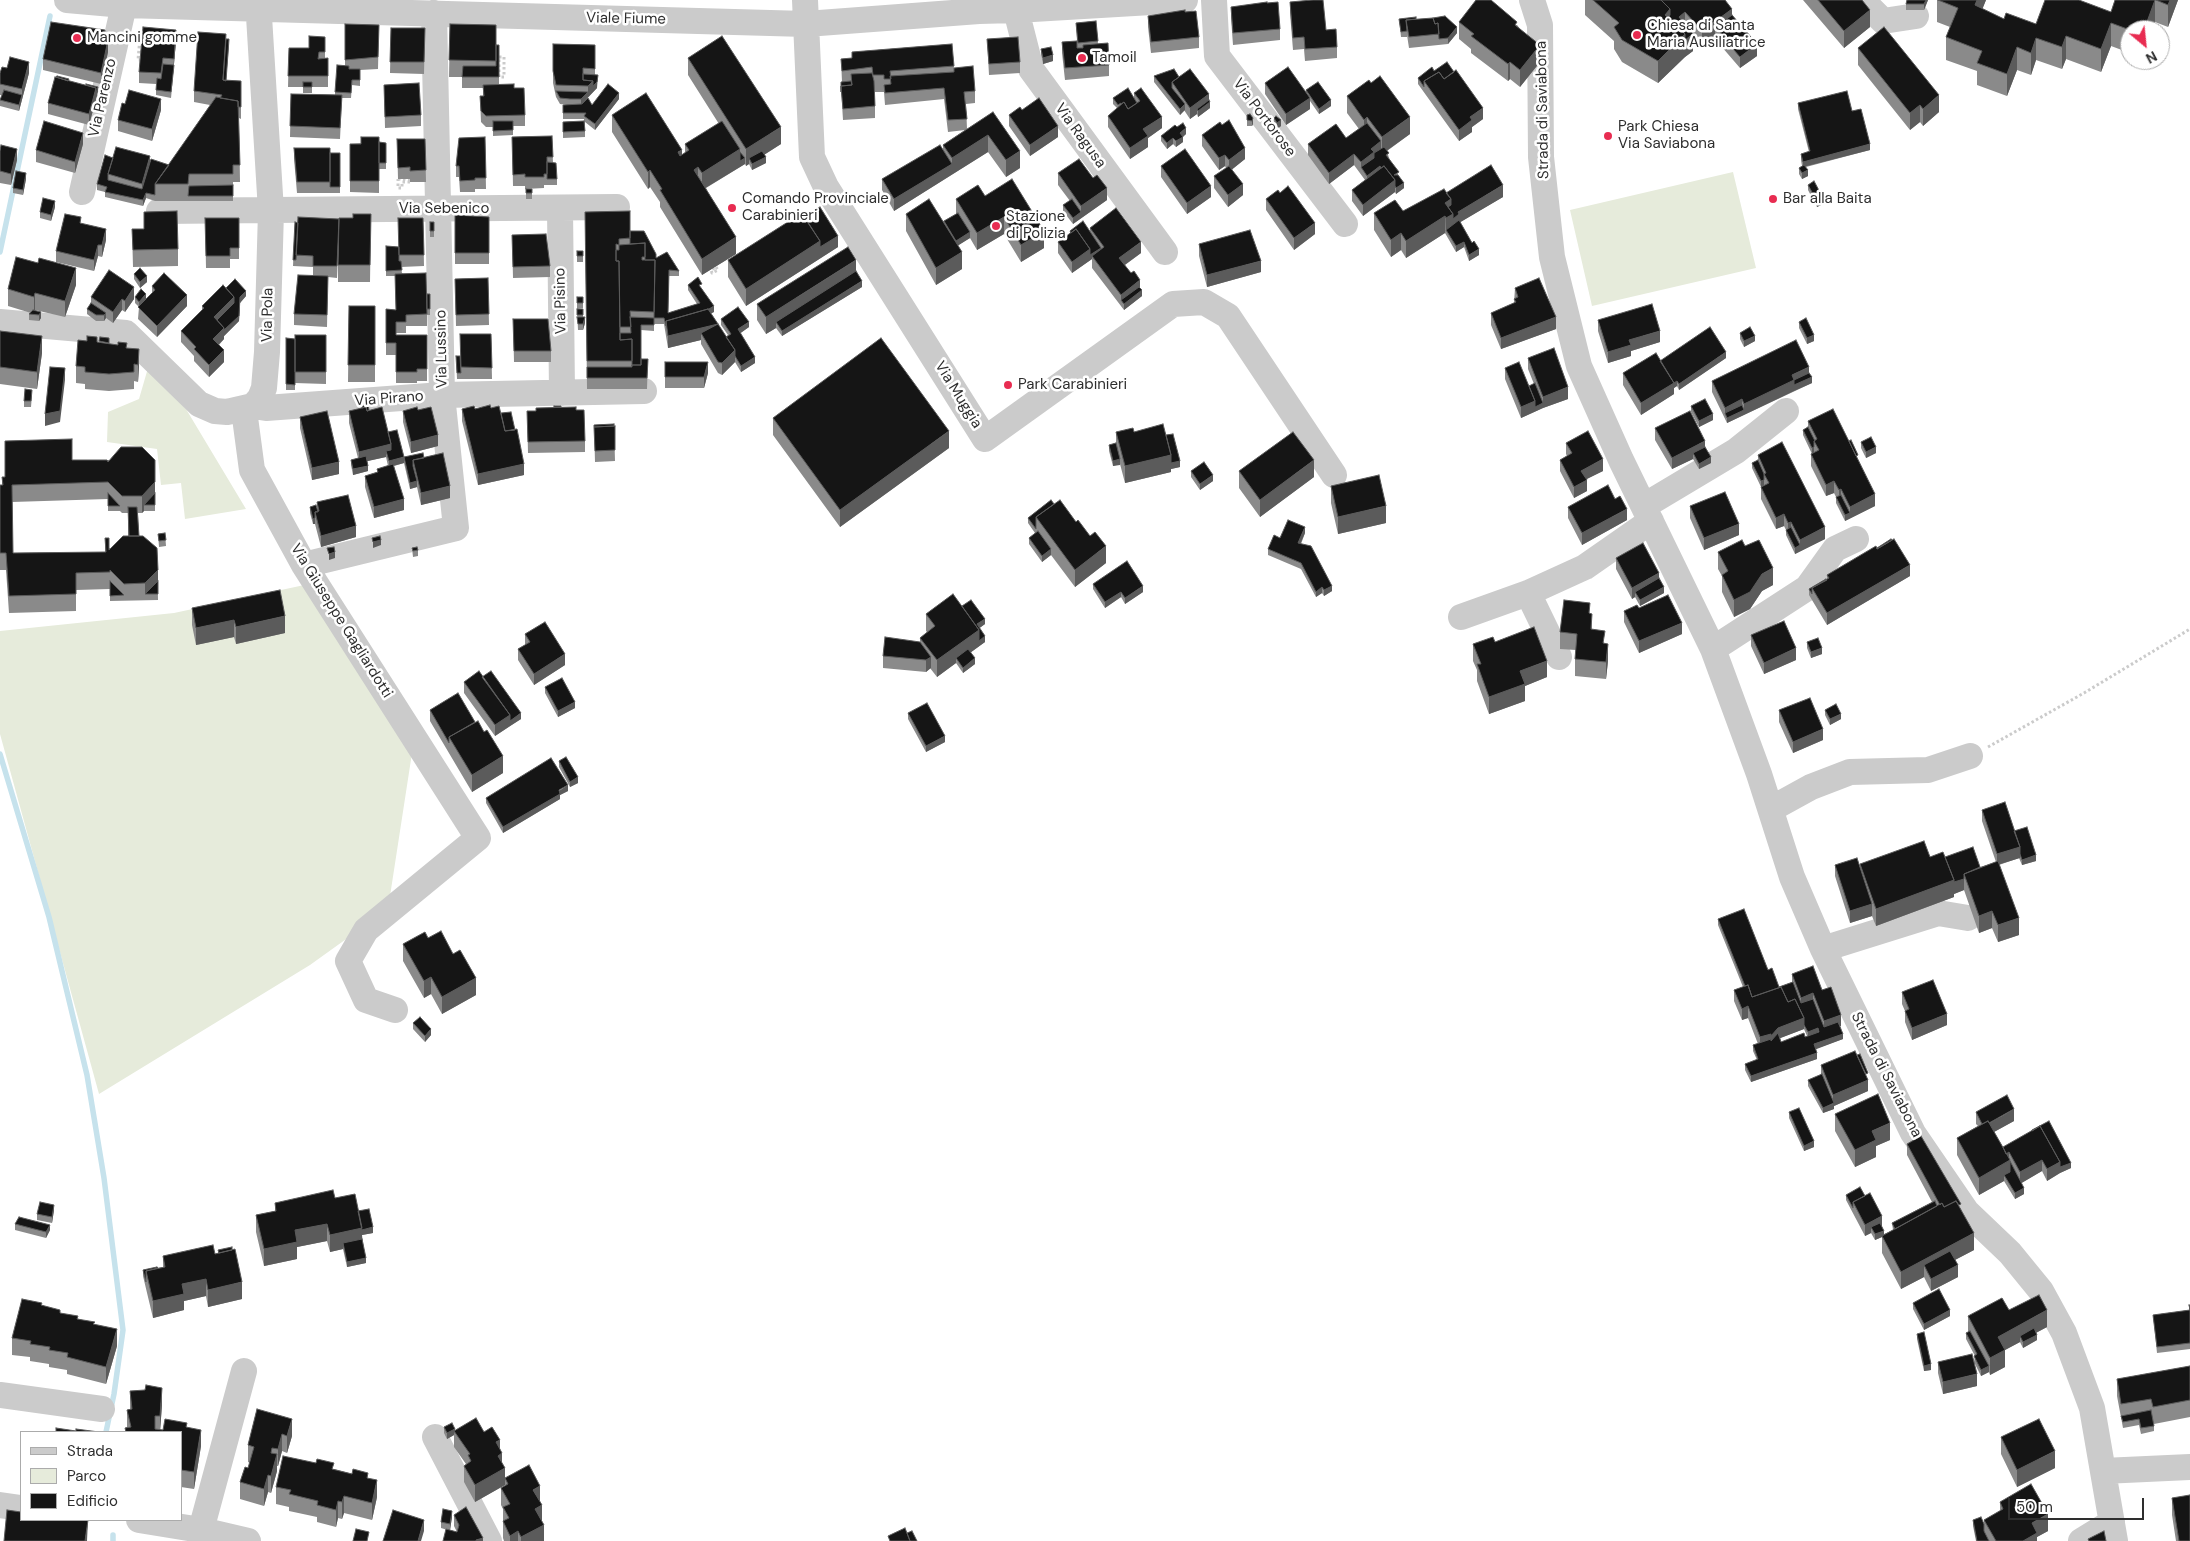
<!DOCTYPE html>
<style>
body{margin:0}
#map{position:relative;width:2190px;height:1541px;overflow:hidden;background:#fff;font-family:"DM Sans",sans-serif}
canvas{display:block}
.legend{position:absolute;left:20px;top:1431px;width:162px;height:90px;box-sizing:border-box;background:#fff;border:1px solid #ababab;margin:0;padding:6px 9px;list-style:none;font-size:15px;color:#2e2e2e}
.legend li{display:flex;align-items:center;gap:10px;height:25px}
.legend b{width:25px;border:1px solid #ababab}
.north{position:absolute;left:2120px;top:20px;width:50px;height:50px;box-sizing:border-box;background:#fff;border:1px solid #ababab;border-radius:50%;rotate:152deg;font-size:14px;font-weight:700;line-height:20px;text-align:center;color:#2e2e2e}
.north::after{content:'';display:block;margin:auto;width:18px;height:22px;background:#e82c51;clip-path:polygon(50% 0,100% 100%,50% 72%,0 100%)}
.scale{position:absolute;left:2008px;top:1498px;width:136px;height:22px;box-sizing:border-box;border:2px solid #2e2e2e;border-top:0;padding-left:6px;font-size:15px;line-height:18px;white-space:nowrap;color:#2e2e2e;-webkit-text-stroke:4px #fff;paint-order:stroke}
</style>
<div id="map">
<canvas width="2190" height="1541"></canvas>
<ul class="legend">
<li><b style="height:6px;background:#cbcbcb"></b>Strada</li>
<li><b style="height:14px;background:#e6ebdb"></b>Parco</li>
<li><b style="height:14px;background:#151515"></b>Edificio</li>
</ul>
<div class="north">N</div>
<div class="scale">50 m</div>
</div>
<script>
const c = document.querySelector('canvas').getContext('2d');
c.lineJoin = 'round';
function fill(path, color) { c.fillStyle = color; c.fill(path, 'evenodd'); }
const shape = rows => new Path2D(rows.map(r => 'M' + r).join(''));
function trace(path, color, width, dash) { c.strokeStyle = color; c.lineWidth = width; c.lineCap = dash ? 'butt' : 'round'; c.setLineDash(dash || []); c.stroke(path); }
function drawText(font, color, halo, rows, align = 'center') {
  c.font = font + ' "DM Sans",sans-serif'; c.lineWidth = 5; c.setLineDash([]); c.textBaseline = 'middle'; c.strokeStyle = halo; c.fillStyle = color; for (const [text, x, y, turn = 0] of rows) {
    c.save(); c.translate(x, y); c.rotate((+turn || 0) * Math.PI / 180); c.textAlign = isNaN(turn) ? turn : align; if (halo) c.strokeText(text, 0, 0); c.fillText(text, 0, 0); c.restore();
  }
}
const green = shape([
 [1733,172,1756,268,1592,306,1570,210],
 [148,368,186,409,246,509,185,519,181,483,161,485,157,449,107,442,108,412,139,399],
 [309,584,412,753,388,909,310,965,99,1094,0,734,0,631,174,613]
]);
const stream = shape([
 [0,252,50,16],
 [0,754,49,917,87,1075,104,1178,123,1330,114,1394,106,1432],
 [113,1535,113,1541]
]);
const path = shape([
 [140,37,143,38,141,60,138,60,140,37],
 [499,57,504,57,504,77,499,77,499,57],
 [398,179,410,179,410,182,402,182,402,188,398,188,398,179],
 [716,267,718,270,712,273,711,270,716,267],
 [1988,747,2084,693,2190,629]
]);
const minor = shape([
 [67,0,124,5,806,24,979,11,1016,10,1185,0],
 [805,0,812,157,826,187,985,439,1173,304,1204,302,1228,316,1334,475],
 [1214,0,1217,56,1345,224],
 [1532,0,1540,25,1541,157,1552,257,1579,366,1621,460,1713,649,1759,774,1792,877,1823,949,1913,1133,1967,1212,2010,1253,2041,1291,2064,1333,2092,1408,2115,1541],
 [1862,0,1883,21,1916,16],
 [1016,10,1031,69,1165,252],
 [82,192,124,5],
 [560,208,562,393],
 [159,211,617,207],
 [0,322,126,333,199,404,215,411,227,412,253,406,260,398,264,388,267,352,271,211,258,0],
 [253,406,266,408,442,395,644,391],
 [244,410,252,470,304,565,478,838,366,930,348,961,366,1000,395,1010],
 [1644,506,1736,451,1786,411],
 [304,565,456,528,442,395,434,13],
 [1528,593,1559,657],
 [1461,617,1528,593,1585,567,1651,521],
 [1713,649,1807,588,1835,549,1856,539],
 [1771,809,1811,787,1850,772,1928,770,1970,756],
 [1823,949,1938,913,1968,918],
 [0,1395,102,1409],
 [435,1437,489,1541],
 [2103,1471,2190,1467],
 [0,1505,21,1508],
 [139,1520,201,1530,248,1541],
 [201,1530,244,1371],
 [2081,1541,2112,1522]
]);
const wall = shape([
 [1585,0,1725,0,1732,15,1757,56,1740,68,1715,39,1702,48,1693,37,1693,51,1685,57,1658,83,1622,62,1614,49,1614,41,1585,15],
 [1803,0,1862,0,1870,27,1844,48],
 [1928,0,1924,10,1906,10,1906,4],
 [1937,0,1986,0,1982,9,2004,19,2036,24,2111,12,2115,0,2178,0,2168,27,2155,22,2152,30,2130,30,2130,53,2111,46,2101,72,2066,59,2062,69,2036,60,2031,75,2017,70,2007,96,1977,85,1977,71,1946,60,1946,37,1950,27,1937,22],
 [1290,2,1326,30,1337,47,1337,58,1305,61,1304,49,1293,50,1290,13],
 [1267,3,1280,29,1280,40,1233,45,1231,18,1231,7],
 [1185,12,1199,37,1199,48,1151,53,1148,27,1148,16],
 [1399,19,1416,19,1457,33,1448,44,1409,48,1407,35,1407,37,1401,37],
 [1096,21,1098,44,1109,65,1109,76,1065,80,1062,53,1062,42,1077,41,1076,23],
 [1459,22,1517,25,1521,30,1540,62,1520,87,1510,79,1508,81,1471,53,1471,49,1459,39],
 [345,24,379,25,378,69,360,70,360,86,352,85,351,98,342,98,340,139,290,137,291,94,335,95,335,92,345,66],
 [450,24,496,45,499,45,499,85,514,88,525,115,525,126,513,126,513,135,493,136,493,127,486,127,481,122,480,96,483,96,483,88,462,88,462,77,449,77],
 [391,28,425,28,424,74,390,73],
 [325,37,325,58,328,58,328,87,312,87,312,93,303,93,303,87,288,87,289,48,309,48],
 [226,39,229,45,226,81,241,81,241,119,239,118,240,182,233,182,233,201,155,201,146,198,143,206,105,197,105,192,97,190,97,184,113,158,169,165,210,105,194,102,194,91],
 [987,39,1020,62,1020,73,989,75],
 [105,40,108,52,101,84,43,70,43,59],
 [176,41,171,98,156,95,156,84,139,83,139,72],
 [553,44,595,45,595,74,597,88,581,104,592,105,619,99,595,130,585,122,585,137,563,138,563,122,584,121,584,119,563,119,563,105,567,105,560,104,556,97,553,83],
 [952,44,954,68,975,91,975,103,966,104,967,129,993,112,1020,168,1006,177,988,152,894,211,882,190,882,179,943,150,943,145,965,130,948,132,944,99,885,105,884,92,875,92,875,118,843,120,841,88,842,82,841,59,852,58,852,52],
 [1858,48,1939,112,1923,126,1920,122,1910,130,1858,65],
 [1041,49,1053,61,1043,64,1041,55],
 [688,58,781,144,764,155,766,163,752,170,749,164,746,166,745,164,706,188,736,254,702,275,660,207,660,202,650,187,648,189,612,132,612,115,682,155,685,153,685,144,719,124,688,75],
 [1434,71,1483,119,1472,127,1472,132,1459,141,1418,84,1418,78],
 [0,73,29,73,19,111,0,106,0,100,2,95,0,95],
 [1154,76,1179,77,1209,100,1210,108,1198,117,1197,114,1190,119,1184,110,1180,115,1154,82],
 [69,81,98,92,89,125,48,114,48,103],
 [1265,83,1306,92,1306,90,1331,106,1319,114,1310,101,1310,109,1286,125,1265,94],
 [384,85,421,115,421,126,385,128],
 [1134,93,1162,128,1148,138,1148,147,1130,159,1108,127,1108,116,1117,108,1113,104,1113,98,1134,98],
 [1347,96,1410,134,1387,151,1389,158,1399,176,1404,188,1396,194,1395,192,1363,216,1352,201,1352,190,1365,180,1354,165,1329,184,1308,155,1308,144,1346,138,1359,129,1347,113],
 [1798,103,1852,111,1870,150,1806,167,1808,176,1802,179,1799,174,1799,168,1802,166,1801,160,1801,154,1809,152,1798,109],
 [161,110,152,141,118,131,118,120],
 [1022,110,1058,137,1030,156,1009,126,1009,115],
 [1250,114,1253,124,1252,126,1247,126,1247,115],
 [1274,118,1281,126,1277,129,1274,124],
 [1177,127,1186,134,1183,137,1183,142,1176,147,1173,144,1167,149,1161,141,1161,136],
 [1202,135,1245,159,1232,169,1243,195,1228,207,1214,188,1214,176,1226,168,1225,166,1219,170,1202,146],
 [552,136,553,163,557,179,557,185,544,185,544,188,525,189,525,186,513,186,512,137],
 [485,137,486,189,475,189,475,192,460,192,459,177,456,177,456,166],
 [397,139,425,139,426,182,410,182,410,179,398,179],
 [379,142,386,143,386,169,379,169,379,193,350,192,350,144],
 [83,144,75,173,36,162,36,150],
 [294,148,330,153,340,153,340,193,297,193,294,159],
 [0,151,17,160,11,185,0,183],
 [1161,166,1211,197,1187,214,1161,177],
 [1058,173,1107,200,1073,224,1063,211,1063,205,1070,201,1058,185],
 [26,179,23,195,13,193,13,188],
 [1808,185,1823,204,1817,207,1808,190],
 [526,189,532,189,532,199,526,199],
 [1446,193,1503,197,1460,222,1479,255,1469,261,1464,247,1456,252,1445,233,1406,258,1401,250,1391,257,1374,230,1374,213,1403,211],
 [985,196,1044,248,1021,262,1004,234,977,250,970,238,958,245,962,269,936,285,906,231,906,214,944,221,956,214,956,199],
 [1266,199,1315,234,1294,250,1266,210],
 [55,207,51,221,40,218,40,212],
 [144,212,178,249,178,266,133,267,132,229,144,229],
 [585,212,630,231,656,258,679,271,679,276,669,276,668,313,697,304,688,290,688,285,702,289,714,312,711,313,726,337,728,335,721,325,721,319,749,327,740,333,755,363,741,372,735,362,722,375,718,373,701,344,701,340,668,348,664,324,654,324,654,331,641,330,641,364,648,359,647,389,587,389],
 [371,214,370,282,338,282,338,265,353,218],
 [455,215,489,217,489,264,455,264],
 [804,217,838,247,746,306,728,277,728,260],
 [205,218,239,218,239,259,230,259,230,268,206,268],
 [423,218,424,266,401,267,402,273,427,294,430,294,430,315,427,315,427,326,406,326,406,333,396,333,396,335,427,335,427,381,417,381,417,383,396,383,396,355,386,355,386,309,396,310,395,276,386,276,386,246,399,247],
 [295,222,339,231,337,278,328,277,327,327,294,325,294,314,313,276,313,267,293,266],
 [430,222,434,222,434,237,430,237],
 [1090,228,1141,253,1125,265,1140,289,1142,296,1124,310,1092,268,1092,259,1072,273,1058,253,1058,242,1070,234,1070,231,1090,231],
 [512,235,550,266,550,277,513,278],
 [106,240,102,257,98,256,94,271,56,262,56,251],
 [1199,244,1261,272,1207,287,1199,256],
 [577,251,583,251,583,262,577,262],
 [134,274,147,282,140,288,134,279],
 [488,278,489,325,456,326,455,279],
 [76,285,65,317,35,310,35,311,41,318,39,321,29,320,29,314,31,313,8,306,8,289],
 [152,286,187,306,157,337,138,319,139,307,135,303,135,297,146,299,152,293],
 [862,287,782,336,776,328,766,334,757,320,757,304],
 [226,288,246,296,240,303,239,321,224,336,224,339,219,345,224,362,209,377,194,361,194,356,181,342,181,331,202,310,202,306],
 [1515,288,1556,329,1501,349,1491,325,1491,313,1514,303],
 [91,297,134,299,125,312,122,310,113,323,106,318,104,321,96,321,87,314,87,309,91,303],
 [577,297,583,297,583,308,577,309],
 [349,306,375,306,375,382,348,382],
 [577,309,583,309,583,317,585,323,583,330,578,330],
 [513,319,551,351,551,362,514,362],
 [1598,320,1660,342,1631,351,1631,356,1608,363,1598,331],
 [1799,322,1814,341,1807,344,1799,328],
 [0,331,42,353,37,389,0,384],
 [1740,333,1755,341,1744,347,1740,339],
 [491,334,492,379,457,379,456,356,460,356],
 [295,335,326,335,326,384,295,383,295,390,286,390,286,338,295,339],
 [87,341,109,344,127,348,139,366,138,382,134,381,134,389,109,391,85,389,85,384,76,383,76,366],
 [1528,358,1568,399,1543,408,1521,418,1505,379,1505,368,1529,386,1534,384,1528,369],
 [1726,358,1679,390,1677,386,1674,388,1674,394,1641,415,1623,385,1623,373,1660,361],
 [665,362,708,373,704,388,665,388],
 [1809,373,1812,383,1727,423,1712,392,1712,381],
 [32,395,31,407,24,407,24,401],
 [362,406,369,410,388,432,404,463,394,466,404,510,374,518,365,487,365,476,377,472,377,469,388,466,386,457,367,461,368,471,353,475,351,465,351,460,358,458,349,423,349,411,362,408],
 [1691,406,1713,420,1699,427,1691,412],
 [561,407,576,410,585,441,585,452,528,453,527,411,536,411],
 [491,408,501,413,524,475,478,485,462,421,462,409],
 [418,410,438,446,411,453,403,422,403,411],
 [300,417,339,474,312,480,300,428],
 [773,418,949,448,840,527,773,435],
 [1808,421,1858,461,1875,506,1845,521,1836,503,1836,497,1834,493,1826,496,1811,466,1811,454,1814,453,1812,454,1803,435,1803,430,1808,427],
 [614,424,615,461,595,462,594,425],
 [1655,428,1705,447,1711,463,1699,469,1693,459,1672,469,1655,440],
 [1116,432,1134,432,1166,435,1180,467,1171,469,1171,472,1125,483,1120,464,1113,466,1109,451,1109,445,1116,443],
 [1861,442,1876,453,1866,458,1861,448],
 [1566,443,1603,471,1586,479,1587,491,1574,498,1560,471,1560,460,1567,456,1566,454],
 [1758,455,1825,539,1795,554,1786,535,1786,530,1784,526,1776,529,1761,499,1761,487,1764,486,1761,487,1752,468,1752,463,1758,460],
 [404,457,424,458,450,498,421,505,417,487,410,489,404,463],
 [72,460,155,460,155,511,144,511,142,513,138,513,139,536,157,548,158,600,110,601,110,589,76,590,76,611,9,613,6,570,0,570,0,485,2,485,2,477,5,477],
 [108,499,108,511,120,511,122,513,128,513,128,536,111,548,109,548,105,538,105,552,13,553,12,502],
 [1191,471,1213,481,1200,490,1191,477],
 [1239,471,1314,477,1260,517,1239,488],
 [1331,486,1386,523,1338,534,1331,503],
 [1051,500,1106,563,1075,587,1051,555,1042,562,1029,544,1029,538,1035,533,1028,523,1028,518],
 [317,502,356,537,321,547,315,524,313,524,310,513,310,507,317,508],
 [1690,506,1739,535,1704,550,1690,518],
 [1568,507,1627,520,1582,545,1568,518],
 [165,533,166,546,159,547,158,534],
 [1305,533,1301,544,1332,591,1324,596,1322,593,1316,597,1301,569,1268,555,1268,549,1280,538],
 [1745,546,1773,585,1762,591,1750,609,1734,617,1722,592,1722,576,1718,569,1718,552],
 [412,548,418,550,418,556,413,557],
 [1877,548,1910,576,1827,625,1809,595,1809,589,1827,580,1827,575],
 [1616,558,1664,593,1640,606,1635,597,1632,599,1616,569],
 [1093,584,1143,592,1125,604,1121,597,1105,608,1093,589],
 [962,606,985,624,979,628,985,642,971,652,975,664,963,673,956,663,937,677,930,668,926,672,883,668,883,656,920,642,920,638,927,632,926,631,926,614],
 [192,608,285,633,236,644,234,637,196,645,192,625],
 [1639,608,1682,634,1639,653,1624,622,1624,611],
 [1590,614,1592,629,1605,644,1608,661,1606,679,1575,676,1575,659,1576,650,1560,649,1560,632],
 [525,634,565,665,534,685,518,660,518,649,525,645],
 [1751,635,1796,660,1764,674,1751,646],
 [1495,642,1547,677,1525,686,1525,701,1489,714,1477,681,1477,670,1473,661,1473,644],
 [1807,642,1822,654,1811,658,1807,648],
 [482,677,521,719,495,736,464,693,464,682],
 [545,687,575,708,558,717,545,693],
 [430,710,475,722,484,732,503,773,472,792,430,721],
 [1779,710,1823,740,1793,753,1779,722],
 [1825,710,1841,719,1830,725,1825,715],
 [908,713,945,742,926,752,908,719],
 [559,761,578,783,570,787,559,767],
 [568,791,560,795,560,799,503,833,486,803,486,798],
 [1982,810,2014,831,2036,861,2022,865,2019,858,1999,865,2019,935,1998,942,1992,928,1979,933,1964,890,1954,894,1954,897,1876,926,1872,916,1850,923,1835,876,1835,865,1860,867,1860,864,1930,857,1945,857,1980,867,1996,862,1982,821],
 [1718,919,1768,970,1779,987,1792,982,1792,974,1822,990,1841,1026,1840,1026,1843,1039,1815,1049,1817,1059,1751,1082,1745,1070,1745,1064,1757,1060,1753,1051,1753,1045,1758,1044,1748,1018,1742,1020,1734,1001,1734,990,1743,987,1718,925],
 [1804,1029,1807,1036,1781,1042,1780,1038],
 [428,938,476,995,442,1014,431,994,424,998,403,961,403,944],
 [1902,992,1947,1025,1912,1040,1905,1022,1905,1011,1902,1004],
 [413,1023,431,1035,425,1042,413,1029],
 [1821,1065,1868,1079,1868,1091,1834,1106,1834,1109,1823,1113,1808,1086,1808,1080,1821,1075],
 [1789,1112,1814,1147,1804,1151,1789,1118],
 [1976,1112,2014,1121,1994,1132,2003,1147,2071,1168,2060,1173,2047,1181,2042,1171,2021,1183,2024,1194,2015,1199,2004,1181,1979,1195,1957,1155,1957,1138,1978,1126,1976,1124],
 [1835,1114,1890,1140,1876,1146,1876,1157,1855,1167,1835,1131],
 [1907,1144,1961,1209,1974,1250,1955,1260,1958,1277,1931,1291,1924,1277,1901,1289,1882,1253,1882,1237,1875,1240,1871,1233,1865,1236,1846,1200,1846,1195,1882,1227,1884,1234,1893,1230,1892,1223,1932,1202,1907,1155],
 [335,1198,358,1211,373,1233,362,1235,366,1263,347,1267,343,1249,330,1252,327,1241,297,1247,297,1259,264,1266,256,1232,256,1215,275,1211,275,1203],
 [54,1210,52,1223,37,1220,37,1214],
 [15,1224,50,1230,46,1238,15,1230],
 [218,1250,242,1299,208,1307,206,1296,184,1301,184,1310,153,1318,143,1276,143,1270,163,1267,163,1256,215,1254,218,1253],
 [1913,1303,1950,1316,1924,1330,1913,1309],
 [42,1305,60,1313,95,1324,117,1346,106,1384,67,1374,67,1370,49,1367,49,1364,30,1361,30,1357,12,1355,12,1338],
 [2189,1305,2190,1305,2190,1349,2157,1353,2153,1315,2189,1310],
 [2009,1310,2047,1327,2036,1333,2037,1340,2023,1348,2020,1342,2005,1350,2005,1367,1990,1375,1989,1372,1981,1376,1974,1362,1975,1356,1966,1339,1966,1333,1968,1332,1968,1316],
 [1917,1334,1931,1370,1924,1371,1917,1339],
 [1938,1362,1977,1386,1943,1394,1938,1373],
 [2190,1366,2190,1417,2154,1424,2154,1431,2141,1434,2139,1425,2123,1428,2117,1396,2117,1379],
 [130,1391,162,1405,160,1430,163,1430,187,1427,201,1446,194,1489,181,1487,181,1432,125,1432,125,1428,127,1427,127,1410,130,1409],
 [257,1409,292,1436,287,1453,282,1451,278,1466,277,1466,277,1471,271,1493,268,1492,264,1506,240,1499,240,1482,248,1468,250,1463,248,1462,248,1445],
 [444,1427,455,1430,484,1432,500,1448,505,1485,475,1502,464,1482,464,1466,466,1464,454,1447,454,1435,447,1439,444,1433],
 [2001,1437,2055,1468,2017,1487,2001,1454],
 [334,1469,368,1478,377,1497,372,1520,344,1513,342,1519,338,1518,336,1527,317,1522,317,1517,289,1511,289,1507,276,1504,276,1487],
 [505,1478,540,1502,544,1541,504,1541,503,1538,503,1509,501,1505,501,1488,505,1486],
 [2172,1498,2190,1541,2176,1541,2172,1515],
 [2000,1502,2048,1531,2037,1537,2037,1541,1976,1541,1973,1526,1973,1520,1984,1524,1984,1520,2000,1511],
 [454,1515,483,1541,441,1528,441,1522,452,1517,450,1530,457,1532,454,1526]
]);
const shadedWall = shape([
 [1926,0,1928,0,1924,10,1924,4],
 [1977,0,1986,0,1975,28,1975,5],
 [2155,0,2155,22,2152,30,2144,30],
 [2170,0,2178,0,2168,27,2168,5],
 [1670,9,1670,26,1665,15],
 [1732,9,1732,26,1715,28,1715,39,1702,48,1702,31],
 [1870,10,1870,27,1844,48,1844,31],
 [1685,12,1685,29,1679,17],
 [2111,23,2111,46,2101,72,2101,49],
 [1457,27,1457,33,1448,44,1448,38],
 [176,30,176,41,171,98,174,59],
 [1685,34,1693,34,1693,51,1685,57,1658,83,1658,61],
 [2066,36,2066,59,2062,69,2062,47],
 [2036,38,2036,60,2031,75,2031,53],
 [108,40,108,52,101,84,101,73],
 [1757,44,1757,56,1740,68,1740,57],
 [1540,45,1540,62,1520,87,1520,70],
 [2017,47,2017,70,2007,96,2007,74],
 [1053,55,1053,61,1043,64,1043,58],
 [29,62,29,73,19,111,19,105,22,95,22,89],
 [1510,62,1510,79,1508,81,1508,64],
 [598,75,597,88,581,105,581,99,588,92,588,86],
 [98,87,98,92,89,125,89,114,96,88],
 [619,93,619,99,595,130,595,124],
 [1209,94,1209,103,1210,102,1210,108,1198,117,1198,111,1197,109,1197,114,1190,119,1190,108],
 [1939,95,1939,112,1923,126,1923,109],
 [1310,98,1310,109,1286,125,1286,114],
 [161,99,161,110,152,141,152,129],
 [1331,100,1331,106,1319,114,1319,109],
 [1185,104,1185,110,1180,115,1180,109],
 [1920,105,1920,122,1910,130,1910,113],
 [1483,108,1483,119,1472,127,1472,132,1459,141,1459,130,1470,117],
 [1162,117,1162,128,1148,138,1148,147,1130,159,1130,148,1143,129],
 [1367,117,1367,134,1364,137,1364,120],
 [1410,117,1410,134,1382,154,1382,137],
 [1253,118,1253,124,1252,126,1252,121],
 [1281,120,1281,126,1277,129,1277,123],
 [1058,126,1058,137,1030,156,1030,145],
 [781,127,781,144,751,163,749,158,749,164,746,166,746,149],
 [1186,128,1186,134,1180,139,1180,133],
 [83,133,83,144,75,173,75,162],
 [988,135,988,152,894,211,894,199,952,164,952,158],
 [1183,137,1183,142,1176,147,1176,141],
 [1173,138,1173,144,1167,149,1167,143],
 [1381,141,1381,153,1361,167,1361,162,1371,149],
 [1870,144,1870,150,1803,167,1803,162],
 [1245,148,1245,159,1229,172,1229,160],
 [17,149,17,160,11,185,11,174],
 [740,149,740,161,745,158,745,164,702,190,702,173],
 [682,150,682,167,678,152],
 [1020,151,1020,168,1006,177,1006,160],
 [1354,154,1354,165,1329,184,1329,173],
 [1225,155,1225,166,1219,170,1219,158],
 [150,156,150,168,142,195,142,184],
 [766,157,766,163,752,170,752,164],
 [1380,166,1380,172,1367,182,1367,176],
 [698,167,698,184,694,170],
 [650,170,650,187,648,189,648,172],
 [1808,170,1808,176,1802,179,1802,173],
 [26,173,26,179,23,195,23,190],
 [1395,180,1395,192,1363,216,1363,205],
 [1404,183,1404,188,1396,194,1396,188],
 [1243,184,1243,195,1228,207,1228,195],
 [1503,185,1503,197,1459,223,1446,230,1446,235,1445,203,1451,199,1458,212],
 [1211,186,1211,197,1187,214,1187,203],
 [1107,188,1107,200,1073,224,1073,218,1081,212,1081,206],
 [146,193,146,198,143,206,143,200],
 [1823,198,1823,204,1817,207,1817,201],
 [55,201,55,207,51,221,51,215],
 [1445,216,1445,233,1406,258,1406,241],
 [1004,217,1004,234,977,250,977,233],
 [1315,223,1315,234,1294,250,1294,238],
 [106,229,106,240,102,257,102,245],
 [1044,231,1044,248,1021,262,1021,245],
 [970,232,970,238,951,250,951,244],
 [1401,233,1401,250,1391,257,1391,240],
 [838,236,838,247,746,306,746,289,820,241],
 [736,237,736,254,702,275,702,259],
 [1141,242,1141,253,1119,269,1119,258],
 [1464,242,1464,247,1456,252,1456,246],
 [98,245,98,256,94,271,94,260],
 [1101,248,1101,254,1092,256,1092,259,1072,273,1072,262,1090,249],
 [1479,249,1479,255,1469,261,1469,255],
 [962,252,962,269,936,285,936,268],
 [856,260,856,277,776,322,776,328,766,334,766,317],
 [1261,261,1261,272,1207,287,1207,275],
 [76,268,76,285,65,317,65,301],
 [147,276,147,282,140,288,140,282],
 [1140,280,1140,291,1142,290,1142,296,1124,310,1124,304,1121,300,1121,295],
 [862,281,862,287,782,336,782,331],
 [134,287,134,299,125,312,125,301],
 [246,291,246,296,240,303,239,321,224,336,224,339,213,350,213,339,240,297],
 [35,293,35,310,34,314,34,297],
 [146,294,146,299,139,307,139,302],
 [187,295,187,306,157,337,157,326],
 [234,297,234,308,217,326,214,317],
 [122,299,122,310,113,323,113,312],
 [714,306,714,312,708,315,706,311],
 [41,312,41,318,39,321,39,315],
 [106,313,106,318,104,321,104,315],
 [585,317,585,323,583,330,583,324],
 [1556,317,1556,329,1501,349,1501,338],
 [749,322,749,327,738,335,738,329],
 [718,324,701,333,701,340,668,348,668,336],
 [1660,331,1660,342,1631,351,1631,356,1608,363,1608,352,1629,340],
 [1814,335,1814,341,1807,344,1807,338],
 [42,336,42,353,37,389,37,372],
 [1755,336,1755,341,1744,347,1744,341],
 [139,349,139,366,138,382,138,365],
 [224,350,224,362,209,377,209,365],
 [735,350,735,362,722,375,722,363],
 [1726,352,1726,358,1679,390,1679,384],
 [755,357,755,363,741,372,741,366],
 [708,362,708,373,704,388,704,377],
 [1809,367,1809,378,1812,377,1812,383,1794,391,1794,385,1794,391,1727,423,1727,418,1725,413,1725,419,1725,408,1742,399,1742,411,1744,410,1744,404,1792,375],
 [65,368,65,380,60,422,45,426,45,414],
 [1677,381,1677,386,1674,388,1674,394,1641,415,1641,403],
 [1568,387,1568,399,1543,408,1543,397],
 [1535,401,1543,403,1543,408,1521,418,1521,407],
 [1713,414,1713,420,1699,427,1699,421],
 [949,431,949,448,840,527,840,510],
 [438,435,438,446,411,453,411,442],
 [1705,441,1705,452,1693,453,1693,459,1672,469,1672,458],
 [391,444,391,456,386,451,386,457,359,463,359,452],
 [1814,447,1814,452,1812,454,1812,448],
 [1876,447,1876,453,1866,458,1866,452],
 [1171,455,1180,461,1180,467,1171,469,1171,472,1125,483,1125,466],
 [404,457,404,463,389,467,389,461],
 [1711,457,1711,463,1699,469,1699,464],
 [1120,459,1120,465,1113,466,1113,461],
 [1603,459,1603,471,1581,482,1581,471],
 [1314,460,1314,477,1260,517,1260,500],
 [339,462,339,474,312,480,312,468],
 [524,464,524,475,478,485,478,474],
 [368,466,368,471,353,475,353,469],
 [1213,475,1213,481,1200,490,1200,484],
 [1587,480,1587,491,1574,498,1574,487],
 [1764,480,1764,485,1761,487,1761,481],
 [417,481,417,487,410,489,410,483],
 [1834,481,1834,493,1826,496,1826,485],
 [155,482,155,499,144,505,144,511,142,513,142,496],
 [450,486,450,498,421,505,421,493],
 [1841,489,1841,500,1839,502,1839,490],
 [1875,494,1875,506,1845,521,1845,515,1850,513,1850,507],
 [404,499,404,510,374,518,374,507],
 [1386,506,1386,523,1338,534,1338,517],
 [1627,509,1627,520,1582,545,1582,533],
 [1784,514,1784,526,1776,529,1776,518],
 [315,518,315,524,313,524,313,519],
 [1791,522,1791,533,1788,534,1788,523],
 [1739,524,1739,535,1704,550,1704,538],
 [356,526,356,537,321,547,321,536],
 [1305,527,1305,533,1298,549,1298,543],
 [1825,527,1825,539,1795,554,1795,548,1800,545,1800,540],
 [381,540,381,545,373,548,373,542],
 [1106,546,1106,563,1075,587,1075,570],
 [1051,549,1051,555,1042,562,1042,556],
 [335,552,335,558,329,560,329,554],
 [1910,565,1910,576,1827,625,1827,613],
 [1773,568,1773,585,1762,591,1750,609,1734,617,1734,600,1762,574],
 [158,570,158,587,145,594,145,600,145,583],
 [1659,573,1659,584,1635,592,1635,597,1632,599,1632,588],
 [1143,586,1143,592,1125,604,1125,598],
 [1332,586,1332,591,1324,596,1324,590],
 [1322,587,1322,593,1316,597,1316,592],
 [1664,587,1664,593,1640,606,1640,600],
 [1121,592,1121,597,1105,608,1105,602],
 [285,616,285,633,236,644,236,627],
 [985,619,985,624,977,630,977,624],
 [234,620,234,637,196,645,196,628],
 [1682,623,1682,634,1639,653,1639,641],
 [979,630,985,636,985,642,959,661,956,658,956,663,937,677,937,660],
 [1608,644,1608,661,1606,679,1606,662],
 [1796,648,1796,660,1764,674,1764,663],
 [1822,648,1822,654,1811,658,1811,652],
 [565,654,565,665,534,685,534,674],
 [931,657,931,668,926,672,926,660],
 [975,658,975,664,963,673,963,668],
 [1547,661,1547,677,1525,686,1525,701,1489,714,1489,697,1520,671],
 [575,702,575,708,558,717,558,711],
 [521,713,521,719,510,726,510,721],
 [1841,714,1841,719,1830,725,1830,719],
 [510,715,510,726,495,736,495,725],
 [1823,729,1823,740,1793,753,1793,742],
 [945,736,945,742,926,752,926,746],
 [503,756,503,773,472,792,472,775],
 [578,777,578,783,570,787,570,782],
 [568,785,568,791,560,795,560,799,503,833,503,827],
 [2020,847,2020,858,1997,865,1997,854],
 [2036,855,2036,861,2022,865,2022,860],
 [1964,879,1964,890,1954,894,1954,897,1876,926,1876,909,1954,880],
 [1872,904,1872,916,1850,923,1850,911],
 [1992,911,1992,928,1979,933,1979,916],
 [2019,918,2019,935,1998,942,1998,925],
 [431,977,431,994,424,998,424,981],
 [476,978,476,995,442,1014,442,997],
 [1813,993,1813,1004,1801,1009,1801,998],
 [1748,1006,1748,1018,1742,1020,1742,1009],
 [1947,1014,1947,1025,1912,1040,1912,1028],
 [1841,1015,1841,1026,1824,1032,1824,1021],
 [1804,1018,1804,1029,1778,1039,1771,1047,1771,1036,1778,1028],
 [1818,1028,1818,1033,1808,1037,1808,1032],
 [431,1029,431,1035,425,1042,425,1036],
 [1771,1034,1771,1045,1760,1049,1760,1037],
 [1843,1034,1843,1039,1814,1050,1814,1044],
 [1817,1053,1817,1059,1751,1082,1751,1076],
 [1868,1080,1868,1091,1834,1106,1834,1109,1823,1113,1823,1108,1833,1104,1833,1095],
 [2014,1109,2014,1121,1983,1138,1983,1127],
 [1890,1123,1890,1140,1876,1146,1876,1157,1855,1167,1855,1150,1872,1131],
 [1814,1141,1814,1147,1804,1151,1804,1146],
 [2009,1152,2009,1161,2010,1160,2010,1177,2004,1175,2004,1181,1979,1195,1979,1178,2004,1155],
 [2042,1160,2042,1171,2020,1184,2020,1172],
 [2060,1162,2071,1163,2071,1168,2060,1173,2047,1181,2047,1169],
 [2024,1188,2024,1194,2015,1199,2015,1193],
 [54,1205,54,1210,52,1223,52,1217],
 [1882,1216,1882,1227,1871,1227,1871,1233,1865,1236,1865,1225],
 [327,1224,327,1241,297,1247,297,1259,264,1266,264,1249,295,1230],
 [50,1225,50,1230,46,1238,46,1232],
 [373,1227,373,1233,362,1235,362,1245,343,1243,343,1249,330,1252,330,1235,362,1228],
 [1884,1231,1884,1236,1882,1236,1882,1237,1875,1240,1875,1234],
 [1974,1233,1974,1250,1928,1274,1924,1265,1924,1277,1901,1289,1901,1272],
 [366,1258,366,1263,347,1267,347,1262],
 [1958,1265,1958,1277,1931,1291,1931,1279],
 [206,1279,206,1296,184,1301,184,1310,153,1318,153,1301,182,1284],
 [242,1282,242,1299,208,1307,208,1290],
 [1950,1310,1950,1316,1924,1330,1924,1324],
 [2047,1310,2047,1327,2022,1340,2020,1336,2020,1342,2005,1350,2005,1367,1990,1375,1990,1358,1998,1337],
 [117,1329,117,1346,106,1384,106,1367],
 [2037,1335,2037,1340,2023,1348,2023,1342],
 [1931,1364,1931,1370,1924,1371,1924,1366],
 [1989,1366,1989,1372,1981,1376,1981,1370],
 [1977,1374,1977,1386,1943,1394,1943,1382],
 [162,1388,162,1405,160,1432,160,1416],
 [292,1419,292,1436,287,1453,287,1436],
 [455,1429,454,1435,447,1439,447,1433],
 [201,1430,201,1446,194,1489,194,1472],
 [282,1434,282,1451,278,1466,278,1449],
 [500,1440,500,1454,502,1453,502,1470,505,1468,505,1485,475,1502,475,1485,496,1442],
 [2055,1451,2055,1468,2017,1487,2017,1470],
 [277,1454,277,1471,271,1493,271,1476],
 [268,1475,268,1492,264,1506,264,1489],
 [377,1480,377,1497,372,1520,372,1503],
 [540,1486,540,1503,533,1490],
 [344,1496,344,1513,342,1519,342,1502],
 [338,1501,338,1518,336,1527,336,1510],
 [542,1505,542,1522,535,1509],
 [452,1511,452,1517,450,1530,450,1524],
 [2048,1514,2048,1531,2037,1537,2037,1541,2023,1541,2032,1523],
 [88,1520,87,1541,85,1541],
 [424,1520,424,1531,421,1541,418,1541],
 [544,1525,544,1541,521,1541,521,1537],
 [518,1531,518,1541,510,1541,510,1536],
 [483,1538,483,1541,476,1541,476,1540]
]);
const building = shape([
 [1312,0,1323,0,1326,30,1336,29,1337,47,1305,49,1304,37,1293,38,1290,2,1312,0],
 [1476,0,1491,0,1517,22,1515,25,1540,45,1520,70,1510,62,1508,64,1471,36,1474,34,1459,22,1476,0],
 [1593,0,1661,0,1670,9,1665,15,1685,34,1658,61,1622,40,1614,27,1619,23,1593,0],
 [1661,0,1725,0,1732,9,1702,31,1685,12,1679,17,1693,34,1685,40,1685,34,1668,18,1670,15,1670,9,1661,0],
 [1818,0,1862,0,1870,10,1844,31,1818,0],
 [1907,0,1926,0,1924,4,1906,4,1907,0],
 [1938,0,1977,0,1975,5,2004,19,2006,13,2036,24,2045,0,2079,0,2111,12,2115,0,2155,0,2144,30,2130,30,2111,23,2101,49,2066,36,2062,47,2036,38,2031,53,2017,47,2007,74,1977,63,1982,51,1946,37,1958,8,1938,0],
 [2156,0,2170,0,2168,5,2156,0],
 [1267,2,1267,3,1278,2,1280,29,1233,33,1231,7,1267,2],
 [1185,10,1185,12,1196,11,1199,37,1151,42,1148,16,1185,10],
 [1732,15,1757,44,1740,57,1715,28,1732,15],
 [1445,16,1457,27,1448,38,1439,39,1438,23,1435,24,1433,18,1445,16],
 [1416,17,1416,19,1406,20,1407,31,1401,32,1399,19,1416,17],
 [1433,18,1435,24,1438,23,1439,34,1409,37,1406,20,1433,18],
 [1096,21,1098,41,1078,43,1076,23,1096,21],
 [51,22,105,30,104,40,108,40,101,73,43,59,51,22],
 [345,24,379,25,378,57,345,60,345,24],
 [450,24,496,25,496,61,449,60,450,24],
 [143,27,176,30,174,59,163,58,161,73,139,72,143,27],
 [1884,27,1939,95,1923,109,1920,105,1910,113,1858,48,1884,27],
 [391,28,425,28,424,62,390,62,391,28],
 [198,32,226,34,223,80,241,81,241,107,238,107,238,101,220,98,222,95,194,91,198,32],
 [309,36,325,37,325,52,319,52,318,59,328,58,328,76,288,76,289,48,309,48,309,36],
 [722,36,781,127,746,149,688,58,722,36],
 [1018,37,1020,62,989,64,987,39,1018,37],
 [226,39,229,39,226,81,223,80,226,39],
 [1077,41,1077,48,1083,48,1083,45,1108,43,1109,65,1065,68,1062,42,1077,41],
 [553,44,595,45,595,69,583,68,583,80,593,81,588,86,556,85,553,71,553,44],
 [952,44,954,66,890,71,891,79,884,79,884,75,873,75,872,67,842,71,841,59,852,58,852,52,952,44],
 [496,45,499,45,499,77,462,77,463,66,496,66,496,45],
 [1051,47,1053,55,1043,58,1041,49,1051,47],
 [10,57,29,62,22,89,0,84,0,73,2,67,7,68,10,57],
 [1447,62,1454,72,1444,79,1439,72,1424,81,1424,87,1418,78,1432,67,1434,71,1447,62],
 [163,64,174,65,171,92,156,90,157,78,161,79,163,64],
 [337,65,349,66,349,69,360,69,360,80,352,80,351,93,335,92,337,65],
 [973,66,975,91,964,92,967,119,948,120,944,88,885,93,884,85,891,84,890,76,954,72,954,68,973,66],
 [1288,67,1310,98,1286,114,1265,83,1288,67],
 [1174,69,1179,77,1172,82,1172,88,1185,104,1180,109,1154,76,1174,69],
 [1190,69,1209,94,1190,108,1172,82,1190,69],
 [1456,70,1483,108,1470,117,1472,120,1459,130,1424,81,1439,72,1444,79,1456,70],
 [872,73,874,81,875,106,843,109,841,86,852,85,851,74,872,73],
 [583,74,598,75,597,82,593,86,593,81,583,80,583,74],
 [57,76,69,79,68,81,56,77,57,76],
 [1380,76,1410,117,1382,137,1367,117,1364,120,1347,96,1369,80,1371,83,1380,76],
 [55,77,96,88,89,114,48,103,55,77],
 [851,81,852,85,841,86,841,92,841,82,851,81],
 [303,82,312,82,312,87,303,87,303,82],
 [1318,82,1331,100,1319,109,1306,90,1318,82],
 [419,83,421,115,385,117,384,85,419,83],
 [86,84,98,87,96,93,96,88,86,85,86,84],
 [514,84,514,88,524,88,525,115,486,116,481,111,480,96,484,96,483,85,514,84],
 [608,84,619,93,595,124,584,116,586,113,563,113,563,105,582,104,588,98,592,105,608,84],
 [1128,88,1137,103,1128,109,1124,102,1121,104,1121,103,1118,105,1113,98,1128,88],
 [1141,88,1162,117,1143,129,1148,136,1130,148,1108,116,1124,102,1128,109,1140,101,1134,93,1141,88],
 [4,90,22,95,19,105,0,100,4,90],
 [129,90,161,99,152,129,118,120,122,103,125,104,129,90],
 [556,91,588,92,581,99,570,99,560,98,556,91],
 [1847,91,1852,111,1861,109,1870,144,1803,162,1801,154,1810,151,1798,103,1847,91],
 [646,93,682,150,678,152,680,156,689,150,685,144,722,121,740,149,702,173,698,167,694,170,736,237,702,259,660,190,662,189,650,170,648,172,612,115,646,93],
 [291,94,342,95,340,128,290,126,291,94],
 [216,97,238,101,240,165,233,165,233,174,189,174,188,184,155,184,216,97],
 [1039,98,1058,126,1030,145,1009,115,1020,107,1022,110,1039,98],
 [1209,100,1210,102,1198,111,1197,109,1209,100],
 [993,112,1020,151,1006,160,988,135,952,158,943,145,993,112],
 [1250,114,1253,118,1252,121,1247,120,1247,115,1250,114],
 [1276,116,1281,120,1277,123,1274,118,1276,116],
 [1229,120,1245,148,1229,160,1225,155,1219,158,1202,135,1220,122,1222,125,1229,120],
 [44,121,83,133,75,162,36,150,44,121],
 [493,121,513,121,513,130,493,131,493,121],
 [584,121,585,131,563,132,563,122,584,121],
 [1183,123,1186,128,1180,133,1183,137,1176,141,1173,138,1167,143,1161,136,1175,125,1177,127,1183,123],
 [1367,123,1381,141,1371,149,1374,152,1361,162,1354,154,1329,173,1308,144,1336,124,1346,138,1367,123],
 [552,136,553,157,547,157,547,174,544,174,544,177,525,177,525,174,513,175,512,137,552,136],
 [361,137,379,137,379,181,350,181,350,144,361,144,361,137],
 [485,137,486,178,475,178,475,180,460,181,459,166,456,166,459,138,485,137],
 [397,139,425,139,426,170,410,171,410,167,398,168,397,139],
 [379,142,386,143,386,163,379,163,379,142],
 [1,145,17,149,11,174,0,171,0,151,1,145],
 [940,145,952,164,894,199,882,179,940,145],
 [116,147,150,156,142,184,108,174,116,147],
 [1384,147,1389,153,1386,155,1399,172,1394,175,1398,175,1404,183,1396,188,1395,186,1395,180,1384,166,1381,168,1380,166,1367,176,1361,167,1374,158,1374,153,1384,147],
 [294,148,330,148,330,182,297,182,294,148],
 [1185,149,1211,186,1187,203,1161,166,1185,149],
 [762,151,766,157,752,164,749,158,762,151],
 [740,152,745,158,740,161,740,152],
 [330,153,340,153,340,187,330,187,330,153],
 [105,155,113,158,108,174,108,180,142,189,151,159,169,165,155,184,155,195,146,193,143,200,105,192,107,187,97,184,105,155],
 [1079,159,1093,178,1097,175,1107,188,1081,206,1058,173,1079,159],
 [547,162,556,163,557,179,547,179,547,162],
 [1491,165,1503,185,1458,212,1459,214,1453,219,1453,214,1448,207,1451,205,1451,199,1446,193,1491,165],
 [1804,165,1808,170,1802,173,1799,168,1804,165],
 [1229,166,1243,184,1228,195,1214,176,1229,166],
 [1384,166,1395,180,1363,205,1352,190,1384,166],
 [16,171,26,173,23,190,13,188,16,171],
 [1012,179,1044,231,1021,245,1004,217,977,233,956,199,978,185,985,196,1012,179],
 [1814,181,1823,198,1817,201,1808,185,1814,181],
 [233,185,233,196,188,196,189,186,233,185],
 [1288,186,1315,223,1294,238,1266,199,1278,190,1280,193,1288,186],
 [526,189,532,189,532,193,526,193,526,189],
 [1444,189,1451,199,1445,203,1453,214,1446,218,1445,216,1406,241,1401,233,1391,240,1374,213,1395,200,1403,211,1444,189],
 [43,198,55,201,51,215,40,212,43,198],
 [929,199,962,252,936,268,906,214,929,199],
 [1072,199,1081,212,1073,218,1063,205,1072,199],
 [820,207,838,236,820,247,820,241,804,217,820,207],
 [1116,208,1141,242,1119,258,1131,273,1134,271,1140,280,1121,295,1092,256,1104,247,1090,228,1116,208],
 [177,211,178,249,133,250,132,229,144,229,144,212,177,211],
 [630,211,630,238,619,239,619,245,616,244,616,261,619,261,620,340,632,339,632,361,587,361,585,212,630,211],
 [802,213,820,241,746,289,728,260,802,213],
 [958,213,970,232,956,241,944,221,958,213],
 [65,214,81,217,80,223,106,229,102,245,98,245,94,260,56,251,65,214],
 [353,214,371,214,370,265,338,265,339,218,353,218,353,214],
 [455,215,489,217,489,253,455,253,455,215],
 [298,217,339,219,337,266,313,266,313,256,296,255,298,217],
 [205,218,239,218,239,248,230,248,230,256,206,256,205,218],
 [398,218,423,218,424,255,399,255,398,218],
 [1459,220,1472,243,1474,241,1479,249,1469,255,1464,242,1456,246,1446,230,1459,220],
 [1083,221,1101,248,1090,255,1090,249,1076,229,1071,233,1070,231,1083,221],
 [295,222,298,223,296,260,293,260,295,222],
 [430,222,434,222,434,231,430,231,430,222],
 [1076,229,1090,249,1072,262,1058,242,1076,229],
 [1250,230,1261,261,1207,275,1199,244,1250,230],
 [630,231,644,231,656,254,656,258,667,252,679,271,669,270,668,313,700,303,688,285,698,277,702,284,699,285,714,306,709,309,708,309,666,321,666,326,664,318,654,318,655,260,645,260,645,243,630,244,630,231],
 [546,234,550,266,513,267,512,235,546,234],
 [645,243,645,257,642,257,642,260,655,260,654,312,630,311,631,327,620,327,619,261,616,261,616,250,619,250,619,245,645,243],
 [386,246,399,247,399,261,401,261,402,270,386,271,386,246],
 [848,247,856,260,766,317,757,304,848,247],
 [577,251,583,251,583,256,577,256,577,251],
 [16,257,38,263,39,258,76,268,65,301,35,293,34,297,8,289,16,257],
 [140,268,147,276,140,282,134,274,140,268],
 [109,270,134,287,125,301,122,299,113,312,91,297,109,270],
 [856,271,862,281,782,331,776,322,856,271],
 [164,273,187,295,157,326,138,307,155,290,152,286,164,273],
 [426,273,427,314,406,315,406,322,396,322,396,335,427,335,427,369,417,369,417,372,396,372,396,343,386,343,386,309,396,310,395,274,426,273],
 [298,275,328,276,327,315,294,314,298,275],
 [488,278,489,314,456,315,455,279,488,278],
 [1539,278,1556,317,1501,338,1491,313,1516,302,1514,299,1518,297,1515,288,1539,278],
 [235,279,246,291,240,297,239,316,224,330,224,328,217,320,234,303,234,297,226,288,235,279],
 [223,285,234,297,214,317,224,328,213,339,224,350,209,365,194,349,196,347,181,331,204,308,202,306,223,285],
 [1139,287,1142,290,1124,304,1121,300,1139,287],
 [141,289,146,294,139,302,135,297,141,289],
 [427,294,430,294,430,309,427,309,427,294],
 [577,297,583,297,583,303,577,303,577,297],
 [91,303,106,313,104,315,96,315,87,309,91,303],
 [1652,304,1660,331,1629,340,1631,345,1608,352,1598,320,1652,304],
 [349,306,375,306,375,365,348,365,349,306],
 [738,307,749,322,738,329,755,357,741,366,735,356,735,350,726,337,731,334,721,319,738,307],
 [577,309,583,309,583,315,577,315,577,309],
 [708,309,718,324,668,336,666,321,708,309],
 [33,310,41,312,39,315,29,314,33,310],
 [577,317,585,317,583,324,578,324,577,317],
 [630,317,654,318,654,325,641,325,641,365,632,365,632,366,632,339,620,340,620,333,631,333,630,317],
 [1806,318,1814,335,1807,338,1799,322,1806,318],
 [513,319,548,319,551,351,514,351,513,319],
 [718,324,735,350,722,363,718,362,701,333,718,324],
 [1710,327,1726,352,1679,384,1677,381,1674,383,1660,361,1710,327],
 [1750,327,1755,336,1744,341,1740,333,1750,327],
 [0,331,42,336,37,372,0,367,0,331],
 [460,334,491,334,492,368,461,367,460,334],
 [295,335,326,335,326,372,295,372,295,335],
 [87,336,97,337,97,342,118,345,118,342,127,343,126,348,139,349,138,365,134,364,134,372,109,374,85,372,85,367,76,366,78,340,87,341,87,336],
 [100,337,109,338,109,343,99,341,100,337],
 [286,338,295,339,295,385,286,384,286,338],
 [881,338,949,431,840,510,773,418,881,338],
 [1796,340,1809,367,1792,375,1794,380,1744,404,1742,399,1725,408,1712,381,1796,340],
 [1554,348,1568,387,1543,397,1528,358,1554,348],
 [1656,353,1674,383,1641,403,1623,373,1656,353],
 [456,356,460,356,461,373,457,373,456,356],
 [641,359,648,359,647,378,587,378,587,367,632,367,632,365,641,365,641,359],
 [665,362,708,362,704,377,665,377,665,362],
 [1519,362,1535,401,1521,407,1505,368,1519,362],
 [50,367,65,368,60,411,45,414,50,367],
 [1809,373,1812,377,1794,385,1794,380,1809,373],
 [1535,383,1543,403,1535,407,1535,401,1529,386,1535,383],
 [25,389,32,390,31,401,24,401,25,389],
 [1705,399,1713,414,1699,421,1691,406,1705,399],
 [368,405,369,410,368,411,367,411,366,407,362,408,362,406,368,405],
 [490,405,491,408,499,406,505,431,517,429,524,464,478,474,462,409,474,406,475,409,490,405],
 [1742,405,1744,410,1727,418,1725,413,1742,405],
 [554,406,561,406,561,407,554,407,554,406],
 [366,407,367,411,382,407,391,444,359,452,349,411,366,407],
 [417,407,418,410,431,407,438,435,411,442,403,411,417,407],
 [576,407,576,410,584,410,585,441,528,442,527,411,536,411,536,408,576,407],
 [1833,409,1875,494,1850,507,1841,489,1839,490,1834,481,1826,485,1811,454,1819,450,1814,441,1817,439,1808,421,1833,409],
 [327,411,339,462,312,468,300,417,327,411],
 [1690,411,1705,441,1672,458,1655,428,1690,411],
 [511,412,515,430,505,431,501,413,511,412],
 [614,424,614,426,594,427,594,425,614,424],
 [1163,424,1171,455,1125,466,1116,432,1133,428,1134,432,1163,424],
 [615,426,615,450,595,451,594,427,615,426],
 [1808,427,1815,441,1814,441,1814,447,1812,448,1803,430,1808,427],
 [397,430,404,457,389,461,386,451,391,450,391,444,388,432,397,430],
 [1588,431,1603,459,1581,471,1587,480,1574,487,1560,460,1572,453,1566,443,1588,431],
 [1293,432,1314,460,1260,500,1239,471,1293,432],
 [1173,434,1180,461,1171,463,1171,455,1166,435,1173,434],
 [1871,437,1876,447,1866,452,1861,442,1871,437],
 [72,439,72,460,107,460,108,462,121,447,142,447,155,460,155,482,142,496,122,496,108,482,12,485,13,553,106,552,105,538,109,538,109,550,123,536,143,536,157,548,158,570,145,583,124,584,110,570,110,572,76,573,76,594,9,596,6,553,0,553,0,485,3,485,2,477,5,477,5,441,72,439],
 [1851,440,1858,455,1856,456,1849,441,1851,440],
 [1782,442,1825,527,1800,540,1791,522,1788,523,1784,514,1776,518,1761,487,1769,483,1764,474,1766,473,1758,455,1782,442],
 [1116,443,1120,459,1113,461,1109,445,1116,443],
 [1705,447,1711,457,1699,464,1693,453,1705,447],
 [423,453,424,458,413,460,413,466,417,481,410,483,404,457,423,453],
 [443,453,450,486,421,493,413,460,443,453],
 [366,456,368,466,353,469,351,460,366,456],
 [1758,460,1764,474,1764,480,1761,481,1752,463,1758,460],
 [1204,462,1213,475,1200,484,1191,471,1204,462],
 [393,464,404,499,374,507,365,476,378,472,377,469,393,464],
 [1379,475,1386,506,1338,517,1331,486,1379,475],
 [1608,485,1615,499,1620,496,1627,509,1582,533,1568,507,1608,485],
 [1725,492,1739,524,1704,538,1690,506,1725,492],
 [108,493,120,506,108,506,108,493],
 [155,493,155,505,144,505,155,493],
 [348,495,356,526,321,536,315,512,319,511,317,502,348,495],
 [1841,495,1850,513,1845,515,1836,497,1841,495],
 [1051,500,1054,504,1036,517,1036,529,1028,518,1051,500],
 [1060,500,1076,522,1078,520,1090,536,1095,532,1106,546,1075,570,1036,517,1060,500],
 [316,505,318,512,315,512,315,518,313,519,310,507,316,505],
 [128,507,137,507,139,536,129,536,128,507],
 [1288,520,1305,527,1298,543,1311,546,1332,586,1324,590,1322,587,1316,592,1301,563,1268,549,1274,535,1280,538,1288,520],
 [1791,527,1800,545,1795,548,1786,530,1791,527],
 [1038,531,1051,549,1042,556,1029,538,1038,531],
 [165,533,166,540,159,541,158,534,165,533],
 [380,536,381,540,373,542,372,538,380,536],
 [1891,539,1892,540,1877,549,1877,548,1891,539],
 [1894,539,1910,565,1827,613,1812,588,1829,578,1827,575,1876,546,1877,549,1894,539],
 [1742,540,1745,546,1759,540,1773,568,1762,574,1750,592,1734,600,1722,575,1728,571,1718,552,1742,540],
 [1643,543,1659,573,1632,588,1616,558,1643,543],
 [334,547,335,552,329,554,327,548,334,547],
 [417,547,418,550,413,551,412,548,417,547],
 [1127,561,1143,586,1125,598,1121,592,1105,602,1093,584,1127,561],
 [1659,578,1664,587,1640,600,1635,592,1659,578],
 [1826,579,1827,580,1812,588,1812,594,1809,589,1826,579],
 [110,581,124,595,110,596,110,581],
 [158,581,158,594,145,594,158,581],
 [280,590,285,616,236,627,234,620,196,628,192,608,280,590],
 [953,594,979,630,937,660,920,638,935,626,926,614,953,594],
 [1668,595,1682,623,1639,641,1624,611,1637,605,1639,608,1668,595],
 [971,600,985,619,977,624,985,636,979,641,979,630,962,606,971,600],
 [1564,600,1590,603,1589,613,1592,614,1591,629,1605,631,1603,643,1608,644,1606,662,1575,659,1577,634,1560,632,1564,600],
 [1784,621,1796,648,1764,663,1751,635,1784,621],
 [545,622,565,654,534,674,518,649,530,642,525,634,545,622],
 [1534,627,1547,661,1520,671,1525,684,1489,697,1477,664,1481,664,1473,644,1493,637,1495,642,1534,627],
 [885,637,920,642,931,657,926,660,883,656,885,637],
 [1818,638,1822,648,1811,652,1807,642,1818,638],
 [968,649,975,658,963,668,956,658,968,649],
 [479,671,510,715,495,725,464,682,479,671],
 [491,671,521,713,510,721,510,715,482,677,491,671],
 [562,678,575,702,558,711,545,687,562,678],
 [458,693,475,722,449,737,449,743,430,710,458,693],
 [1810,698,1823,729,1793,742,1779,710,1810,698],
 [927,703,945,736,926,746,908,713,927,703],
 [1836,704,1841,714,1830,719,1825,710,1836,704],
 [478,721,484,732,487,730,503,756,472,775,449,737,478,721],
 [566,757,578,777,570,782,559,761,566,757],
 [551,758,568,785,559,790,560,794,503,827,486,798,551,758],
 [2005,802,2020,847,1997,854,1982,810,2005,802],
 [2027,827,2036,855,2022,860,2020,854,2020,847,2014,831,2027,827],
 [1924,841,1930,857,1943,852,1954,880,1876,909,1860,864,1924,841],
 [1973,847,1980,867,1964,874,1964,879,1954,882,1954,880,1945,857,1973,847],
 [1857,858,1872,904,1850,911,1835,865,1857,858],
 [1998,861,2019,918,1998,925,1992,911,1979,916,1964,874,1998,861],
 [1744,909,1768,970,1772,968,1779,987,1793,982,1801,1003,1813,999,1824,1027,1838,1022,1843,1034,1814,1044,1817,1053,1751,1076,1745,1064,1758,1059,1753,1045,1771,1039,1771,1041,1778,1033,1781,1042,1804,1033,1805,1037,1819,1032,1818,1028,1808,1032,1804,1025,1804,1018,1795,999,1788,1002,1781,987,1752,997,1748,985,1745,986,1718,919,1744,909],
 [441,931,453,954,460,950,476,978,442,997,431,977,424,981,403,944,425,932,428,938,441,931],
 [1813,966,1822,990,1831,987,1841,1015,1824,1021,1813,993,1801,998,1792,974,1813,966],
 [1933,980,1947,1014,1912,1028,1905,1011,1909,1009,1902,992,1933,980],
 [1748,985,1752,997,1781,987,1788,1002,1795,999,1804,1018,1778,1028,1771,1036,1771,1034,1760,1037,1748,1006,1742,1009,1734,990,1748,985],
 [420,1017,431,1029,425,1036,413,1023,420,1017],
 [1855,1051,1868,1080,1833,1095,1821,1065,1855,1051],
 [1860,1054,1868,1073,1866,1074,1857,1055,1860,1054],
 [1822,1074,1834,1103,1823,1108,1808,1080,1822,1074],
 [1878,1094,1890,1123,1872,1131,1876,1140,1855,1150,1835,1114,1878,1094],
 [2007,1095,2014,1109,1989,1123,1988,1121,1982,1124,1976,1112,2007,1095],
 [1799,1108,1814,1141,1804,1146,1789,1112,1799,1108],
 [1988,1121,2010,1160,1979,1178,1957,1138,1988,1121],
 [2049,1121,2071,1163,2060,1167,2060,1162,2040,1126,2032,1131,2032,1130,2049,1121],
 [2040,1126,2060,1162,2047,1169,2042,1160,2020,1172,2009,1152,2006,1154,2003,1147,2040,1126],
 [1921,1136,1961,1204,1959,1205,1956,1201,1944,1207,1942,1203,1940,1205,1907,1144,1921,1136],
 [2010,1161,2024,1188,2015,1193,2004,1175,2010,1172,2010,1161],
 [1860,1187,1865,1196,1853,1202,1853,1208,1846,1195,1860,1187],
 [333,1190,335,1198,355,1194,362,1228,330,1235,327,1224,295,1230,297,1242,264,1249,256,1215,276,1211,275,1203,333,1190],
 [1870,1193,1882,1216,1865,1225,1853,1202,1870,1193],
 [1935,1201,1937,1206,1895,1229,1892,1223,1935,1201],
 [1956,1201,1974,1233,1901,1272,1882,1236,1942,1203,1944,1207,1956,1201],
 [40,1202,54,1205,52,1217,37,1214,40,1202],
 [369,1209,373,1227,362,1230,358,1211,369,1209],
 [19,1217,50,1225,46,1232,15,1224,19,1217],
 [1880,1223,1884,1231,1875,1234,1871,1227,1880,1223],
 [362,1239,366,1258,347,1262,343,1243,362,1239],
 [213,1245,215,1254,235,1249,242,1282,208,1290,206,1279,182,1284,184,1294,153,1301,146,1271,165,1267,163,1256,213,1245],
 [232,1247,232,1250,219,1253,218,1250,232,1247],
 [1950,1251,1958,1265,1931,1279,1924,1265,1950,1251],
 [157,1267,158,1268,146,1271,146,1282,143,1270,157,1267],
 [1939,1289,1950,1310,1924,1324,1913,1303,1939,1289],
 [2039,1295,2047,1310,1998,1337,2005,1350,1990,1358,1968,1316,2002,1298,2009,1310,2039,1295],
 [22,1299,42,1303,41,1305,60,1310,60,1313,78,1316,77,1319,95,1322,93,1324,117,1329,106,1367,67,1357,68,1353,49,1350,50,1347,30,1344,31,1341,12,1338,22,1299],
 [2189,1305,2190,1305,2190,1343,2157,1347,2153,1315,2190,1310,2189,1305],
 [2034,1328,2037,1335,2023,1342,2020,1336,2034,1328],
 [1970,1331,1989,1366,1981,1370,1974,1356,1977,1354,1966,1333,1970,1331],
 [1924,1332,1931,1364,1924,1366,1917,1334,1924,1332],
 [1972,1354,1977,1374,1943,1382,1938,1362,1972,1354],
 [2190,1366,2190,1400,2153,1407,2151,1399,2121,1404,2117,1379,2190,1366],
 [146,1385,162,1388,160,1416,155,1416,155,1429,163,1430,165,1419,187,1423,186,1427,201,1430,194,1472,181,1470,181,1432,126,1432,125,1428,131,1427,127,1410,132,1409,130,1391,145,1390,146,1385],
 [257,1409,292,1419,287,1436,282,1434,278,1449,272,1448,271,1453,277,1454,271,1476,268,1475,264,1489,240,1482,245,1467,248,1468,254,1447,248,1445,257,1409],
 [2151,1410,2154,1426,2141,1428,2139,1419,2123,1422,2121,1416,2151,1410],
 [476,1418,484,1432,492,1427,500,1440,496,1442,502,1453,498,1456,505,1468,475,1485,464,1466,471,1461,468,1455,470,1454,454,1431,476,1418],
 [2039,1419,2055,1451,2017,1470,2001,1437,2039,1419],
 [452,1423,455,1429,447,1433,444,1427,452,1423],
 [56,1428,76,1431,76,1432,56,1432,56,1428],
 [76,1429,99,1432,76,1432,76,1429],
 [283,1456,316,1463,317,1459,334,1463,332,1469,352,1474,353,1469,368,1473,367,1478,377,1480,372,1503,344,1496,342,1502,338,1501,336,1510,317,1505,318,1501,289,1494,291,1490,276,1487,283,1456],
 [529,1465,540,1486,533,1490,542,1505,535,1509,544,1525,521,1537,518,1531,510,1536,503,1521,509,1518,503,1507,510,1504,501,1488,508,1484,505,1478,529,1465],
 [2031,1484,2048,1514,2032,1523,2037,1533,2023,1541,1996,1541,1984,1520,2003,1509,2000,1502,2031,1484],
 [2190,1495,2190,1541,2179,1541,2172,1498,2190,1495],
 [466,1507,483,1538,476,1540,476,1541,443,1541,446,1529,457,1532,459,1525,454,1515,466,1507],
 [443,1509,452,1511,450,1524,441,1522,443,1509],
 [7,1510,21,1512,21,1520,88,1520,85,1541,4,1541,7,1510],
 [393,1510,424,1520,418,1541,383,1541,393,1510],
 [1981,1517,1984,1524,1984,1531,1989,1541,1977,1541,1973,1520,1981,1517],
 [905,1528,910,1541,890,1541,888,1536,905,1528],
 [356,1529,369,1532,367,1541,353,1541,356,1529],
 [912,1531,917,1541,910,1541,907,1533,912,1531],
 [2104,1531,2106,1541,2089,1541,2088,1539,2104,1531]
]);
const markers = [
 [1637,35,5,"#e82c51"],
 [77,38,5,"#e82c51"],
 [1082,58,5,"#e82c51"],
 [1608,136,5,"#e82c51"],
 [1773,199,5,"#e82c51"],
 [732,208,5,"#e82c51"],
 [996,226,5,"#e82c51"],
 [1008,385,5,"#e82c51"]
];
const streetNames = [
 ["Viale Fiume",626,19,1],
 ["Via Parenzo",103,98,-77],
 ["Strada di Saviabona",1543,110,-91],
 ["Via Portorose",1264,118,53],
 ["Via Ragusa",1080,136,54],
 ["Via Sebenico",444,209],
 ["Via Pisino",561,301,-91],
 ["Via Pola",268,315,-89],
 ["Via Lussino",442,349,-91],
 ["Via Muggia",958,395,58],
 ["Via Pirano",389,399,-4],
 ["Via Giuseppe Gagliardotti",341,621,58],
 ["Strada di Saviabona",1886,1075,63]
];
const poiNames = [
 ["Chiesa di Santa",1647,26],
 ["Maria Ausiliatrice",1647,43],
 ["Mancini gomme",87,38],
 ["Tamoil",1092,58],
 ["Park Chiesa",1618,127],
 ["Via Saviabona",1618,144],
 ["Comando Provinciale",742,199],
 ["Carabinieri",742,216],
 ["Bar alla Baita",1783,199],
 ["Stazione",1006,217],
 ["di Polizia",1006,234],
 ["Park Carabinieri",1018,385]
];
fill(green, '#e6ebdb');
trace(stream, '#c6e2ec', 5.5);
trace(path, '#cbcbcb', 3, [2.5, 2.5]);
trace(minor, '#cbcbcb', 26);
fill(wall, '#8a8a8a');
fill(shadedWall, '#5b5b5b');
fill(building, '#151515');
trace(building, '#5b5b5b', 1);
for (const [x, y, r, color] of markers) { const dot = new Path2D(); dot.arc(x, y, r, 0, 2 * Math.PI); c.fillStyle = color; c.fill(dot); trace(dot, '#fff', 2); }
drawText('15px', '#2e2e2e', '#fff', streetNames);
drawText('15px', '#2e2e2e', '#fff', poiNames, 'left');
</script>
